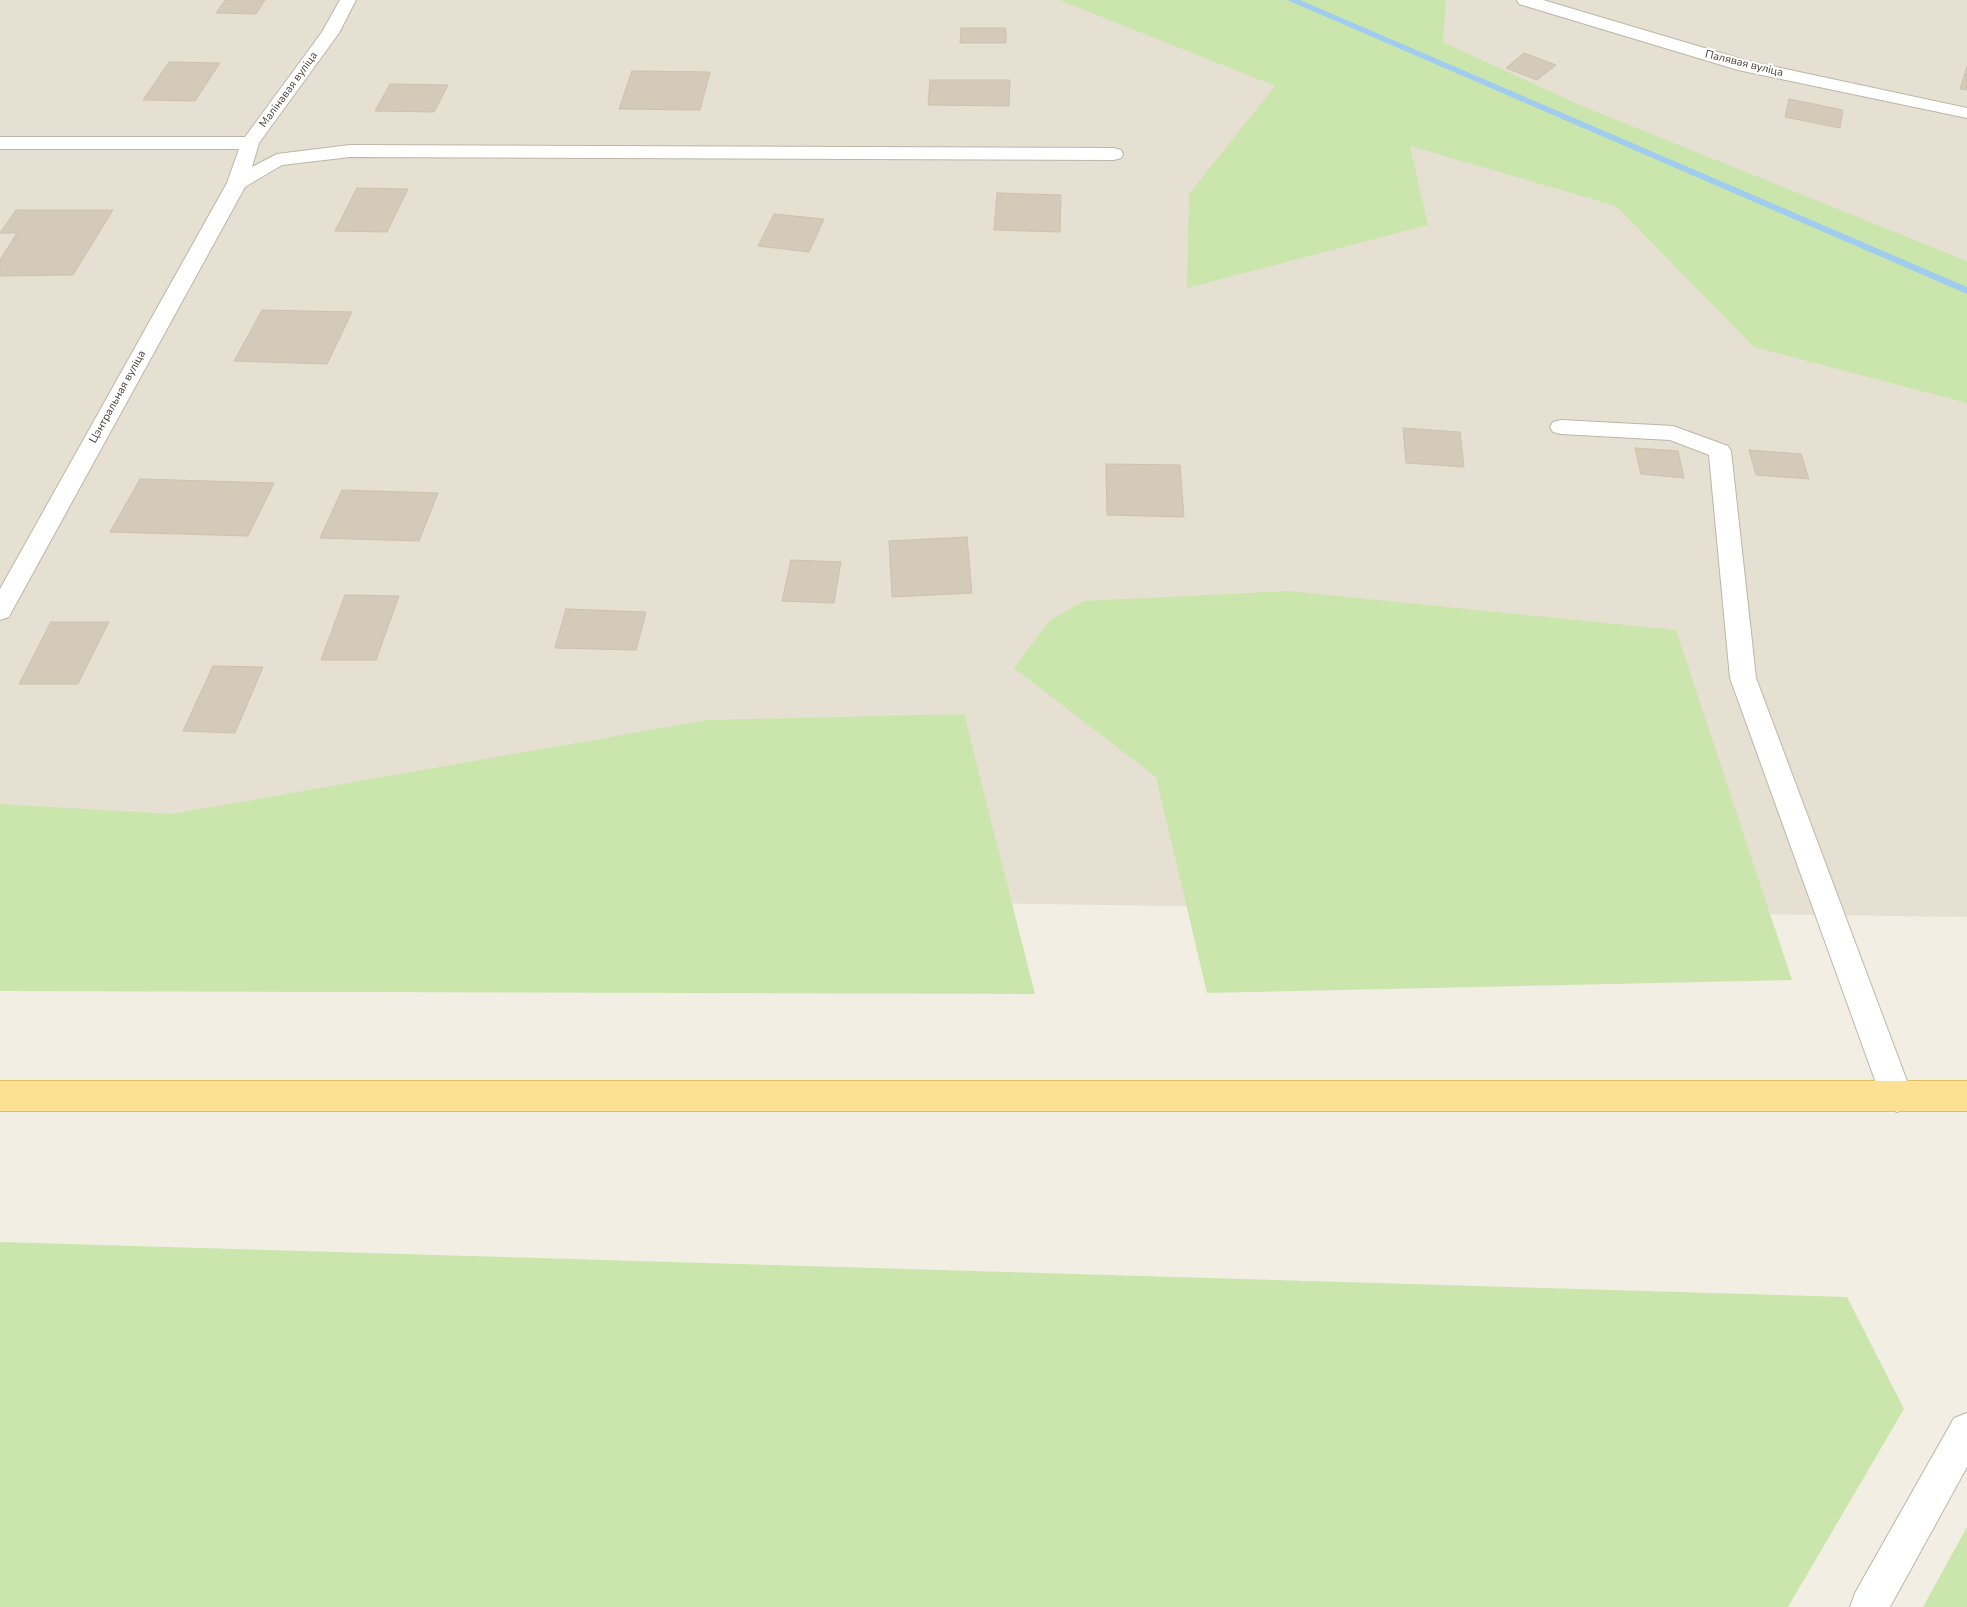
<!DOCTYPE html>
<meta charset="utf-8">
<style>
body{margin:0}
canvas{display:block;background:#f2eee4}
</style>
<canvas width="1967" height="1607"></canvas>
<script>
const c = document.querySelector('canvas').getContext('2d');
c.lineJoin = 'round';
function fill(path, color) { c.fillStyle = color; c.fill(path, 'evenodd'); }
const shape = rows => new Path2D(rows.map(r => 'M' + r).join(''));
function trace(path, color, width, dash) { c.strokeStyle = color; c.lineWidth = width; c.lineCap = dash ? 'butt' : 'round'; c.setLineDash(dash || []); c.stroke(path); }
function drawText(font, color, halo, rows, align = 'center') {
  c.font = font + ' "Nunito Sans",sans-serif'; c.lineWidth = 4.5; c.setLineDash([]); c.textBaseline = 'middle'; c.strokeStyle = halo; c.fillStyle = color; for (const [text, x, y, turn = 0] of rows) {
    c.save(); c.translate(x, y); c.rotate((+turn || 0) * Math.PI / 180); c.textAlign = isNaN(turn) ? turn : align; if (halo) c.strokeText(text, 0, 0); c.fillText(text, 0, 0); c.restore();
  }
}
const residential = shape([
 [0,0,1967,0,1967,917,1033,904,0,878]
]);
const green = shape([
 [1059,0,1446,0,1443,42,1582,106,1967,261,1967,403,1754,347,1616,206,1410,146,1428,225,1187,288,1189,194,1275,86],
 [1288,591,1676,630,1792,980,1207,993,1156,777,1014,668,1050,620,1084,601],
 [964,714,1035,994,0,991,0,804,172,814,707,720],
 [0,1242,1847,1297,1904,1409,1788,1607,0,1607],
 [1967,1527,1967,1607,1923,1607]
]);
const stream = shape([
 [1287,0,1300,0,1967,287,1967,294,1287,0]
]);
const building = shape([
 [225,0,265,0,256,14,216,13,225,0],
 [961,28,1006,28,1006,43,960,43,961,28],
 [1524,53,1556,65,1537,80,1506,68,1524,53],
 [169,62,220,63,195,101,143,100,169,62],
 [1967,67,1967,90,1960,89,1967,67],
 [632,71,710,72,700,110,619,109,632,71],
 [930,80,1010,80,1009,106,928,105,930,80],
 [390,84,448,85,434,112,375,111,390,84],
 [1789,99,1843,110,1840,128,1785,117,1789,99],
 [357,188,408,189,387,232,335,231,357,188],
 [997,193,1061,195,1060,232,994,230,997,193],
 [16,210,113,210,73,275,0,276,0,260,17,233,0,233,16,210],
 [774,214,824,219,809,252,758,246,774,214],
 [262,310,352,312,327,364,234,361,262,310],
 [1403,428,1460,432,1464,467,1406,463,1403,428],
 [1635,448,1678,451,1684,478,1641,474,1635,448],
 [1749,450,1801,454,1809,479,1756,475,1749,450],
 [1106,464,1180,465,1184,517,1107,515,1106,464],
 [140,479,274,483,248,536,110,532,140,479],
 [342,490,438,493,419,541,320,538,342,490],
 [967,537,972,593,892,597,889,541,967,537],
 [791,560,841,562,834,603,782,601,791,560],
 [345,595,399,596,376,660,321,660,345,595],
 [566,609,646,612,636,650,555,648,566,609],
 [51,622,109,622,78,684,19,684,51,622],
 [213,666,263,667,235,733,183,731,213,666]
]);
const minor = shape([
 [340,0,356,0,339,33,259,143,252,167,277,154,350,145,1114,148,1121,150,1123,154,1121,158,1114,160,350,157,282,165,245,187,12,611,9,617,0,620,0,589,227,183,239,149,0,149,0,137,245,137,322,32,340,0],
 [1517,0,1543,0,1748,61,1967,108,1967,118,1738,70,1519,4,1517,0],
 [1561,420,1673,426,1728,446,1731,451,1756,678,1913,1097,1908,1107,1897,1112,1886,1107,1881,1097,1730,678,1709,455,1670,440,1561,434,1553,432,1550,427,1553,422,1561,420],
 [1967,1413,1967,1467,1890,1607,1850,1607,1855,1593,1954,1418,1967,1413]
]);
const major = shape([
 [0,1081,1967,1081,1967,1111,0,1111,0,1081]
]);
const farStreetnames = [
 ["Палявая вуліца",1744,64,14],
 ["Малінавая вуліца",289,90,-54],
 ["Цэнтральная вуліца",118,397,-61]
];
fill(residential, '#e6e0d2');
fill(green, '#cbe6ad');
fill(stream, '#a0ccef');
fill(building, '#d3caba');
trace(building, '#cec2ad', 1);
trace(minor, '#bdb6a7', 2);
trace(major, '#e1bf63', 2);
fill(minor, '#fff');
fill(major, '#fde192');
drawText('11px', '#443e34', '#fff', farStreetnames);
</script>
